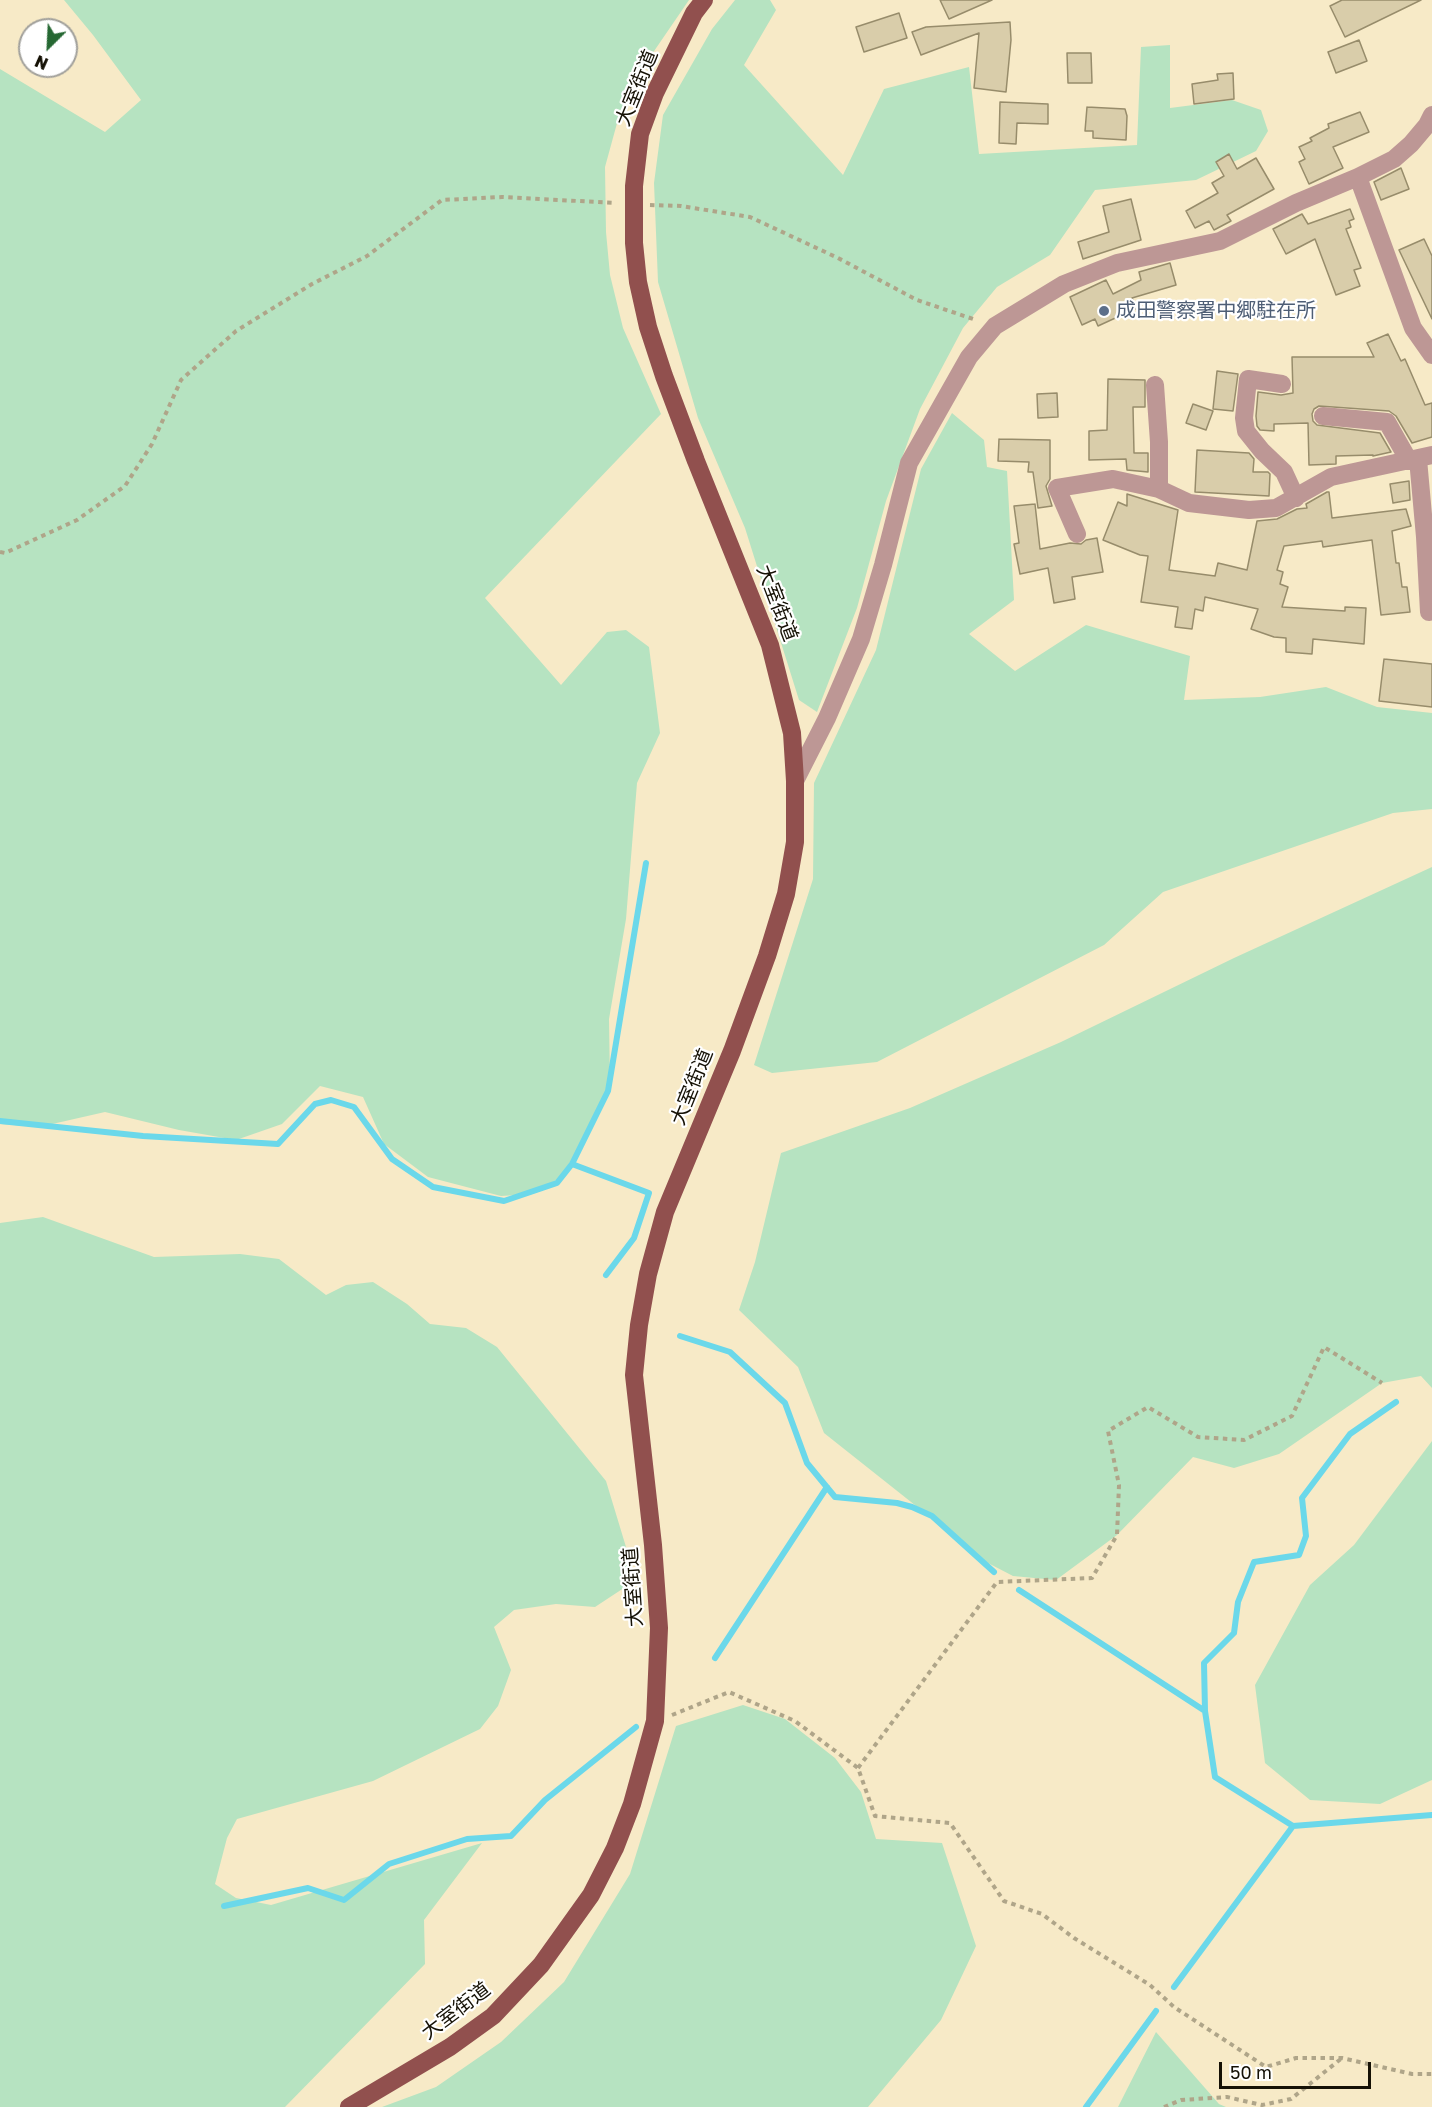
<!DOCTYPE html>
<meta charset="utf-8">
<style>
body{margin:0}
#map{position:relative;width:1432px;height:2107px;overflow:hidden;background:#f7eac7;font-family:"Golos Text",sans-serif}
canvas{display:block}
.north{position:absolute;left:18px;top:18px;width:60px;height:60px;box-sizing:border-box;background:#fff;border:2px solid #a1a09b;border-radius:50%;rotate:204deg;font-size:16px;font-weight:700;line-height:24px;text-align:center;color:#151105}
.north::after{content:'';display:block;margin:auto;width:21px;height:27px;background:#266833;clip-path:polygon(50% 0,100% 100%,50% 72%,0 100%)}
.scale{position:absolute;left:1219px;top:2062px;width:152px;height:27px;box-sizing:border-box;border:3px solid #151105;border-top:0;padding-left:8px;font-size:18px;line-height:21px;white-space:nowrap;color:#151105;-webkit-text-stroke:4px #fff;paint-order:stroke}
</style>
<div id="map">
<canvas width="1432" height="2107"></canvas>
<div class="north">N</div>
<div class="scale">50 m</div>
</div>
<script>
const c = document.querySelector('canvas').getContext('2d');
c.lineJoin = 'round';
function fill(path, color) { c.fillStyle = color; c.fill(path, 'evenodd'); }
const shape = rows => new Path2D(rows.map(r => 'M' + r).join(''));
function trace(path, color, width, dash) { c.strokeStyle = color; c.lineWidth = width; c.lineCap = dash ? 'butt' : 'round'; c.setLineDash(dash || []); c.stroke(path); }
function drawText(font, color, halo, rows, align = 'center') {
  c.font = font + ' "Golos Text","Noto Sans JP",sans-serif'; c.lineWidth = 4.5; c.setLineDash([]); c.textBaseline = 'middle'; c.strokeStyle = halo; c.fillStyle = color; for (const [text, x, y, turn = 0] of rows) {
    c.save(); c.translate(x, y); c.rotate((+turn || 0) * Math.PI / 180); c.textAlign = isNaN(turn) ? turn : align; if (halo) c.strokeText(text, 0, 0); c.fillText(text, 0, 0); c.restore();
  }
}
const green = shape([
 [64,0,689,0,650,57,619,116,605,167,606,232,610,275,623,328,661,414,485,598,561,685,607,632,626,630,649,647,660,733,637,783,626,919,609,1019,610,1085,563,1176,533,1194,501,1196,428,1177,384,1144,363,1097,320,1086,282,1124,236,1140,179,1130,105,1112,39,1127,0,1124,0,69,105,132,141,100,93,35],
 [735,0,770,0,776,10,744,65,843,175,884,89,969,67,979,154,1137,145,1141,47,1170,45,1170,108,1232,100,1261,110,1268,131,1256,151,1196,180,1095,190,1050,255,997,287,963,328,920,409,886,501,857,608,817,712,799,700,745,528,698,418,658,282,654,183,663,115,712,29],
 [952,413,984,440,987,467,1007,471,1014,600,969,634,1015,671,1086,625,1190,656,1184,700,1260,697,1326,687,1377,707,1432,713,1432,809,1393,813,1163,892,1104,945,877,1062,772,1073,754,1065,813,879,814,783,876,650,921,469],
 [1432,867,1432,1388,1421,1376,1382,1383,1279,1454,1234,1468,1193,1457,1117,1535,1056,1580,1013,1576,988,1563,824,1433,798,1367,739,1310,755,1262,781,1153,910,1108,1061,1042,1234,958],
 [43,1217,154,1257,240,1254,279,1259,326,1295,346,1285,373,1282,407,1304,430,1324,466,1328,497,1347,606,1481,636,1580,595,1607,556,1604,514,1610,494,1627,511,1670,498,1706,480,1729,373,1781,237,1819,227,1838,215,1884,236,1898,271,1905,482,1843,424,1920,425,1964,285,2107,0,2107,0,1223],
 [1432,1441,1432,1780,1380,1804,1310,1800,1265,1763,1255,1685,1310,1585,1354,1545],
 [743,1705,785,1719,835,1758,861,1792,876,1839,942,1843,976,1946,941,2020,868,2107,382,2107,436,2087,501,2042,564,1982,630,1874,676,1726],
 [1156,2032,1219,2104,1226,2107,1118,2107]
]);
const stream = shape([
 [0,1121,143,1136,278,1144,315,1104,331,1100,354,1107,392,1159,433,1187,504,1201,557,1183,572,1164,649,1193,634,1238,606,1275],
 [572,1164,608,1091,646,863],
 [680,1336,730,1352,785,1403,807,1463,835,1497,897,1503,912,1507,932,1516,994,1572],
 [1019,1590,1205,1711,1215,1777,1293,1826,1432,1815],
 [715,1658,827,1487],
 [1205,1711,1204,1663,1234,1633,1238,1602,1254,1562,1299,1555,1306,1536,1302,1498,1350,1434,1396,1402],
 [224,1906,308,1888,344,1900,389,1864,467,1839,511,1836,545,1800,636,1727],
 [1174,1987,1293,1826],
 [1086,2107,1156,2011]
]);
const building = shape([
 [940,0,992,0,949,19,940,0],
 [1342,0,1421,0,1345,37,1330,6,1342,0],
 [899,13,907,38,864,52,856,27,899,13],
 [1010,22,1011,40,1006,92,974,88,979,33,921,55,912,32,926,27,1010,22],
 [1359,40,1367,61,1336,73,1328,52,1359,40],
 [1067,53,1091,53,1092,83,1068,83,1067,53],
 [1233,73,1234,99,1194,104,1192,84,1218,80,1217,74,1233,73],
 [1000,102,1048,104,1048,124,1017,123,1016,144,999,143,1000,102],
 [1087,107,1125,109,1127,116,1126,140,1093,138,1093,131,1085,131,1087,107],
 [1360,112,1369,132,1333,147,1343,168,1309,184,1299,162,1305,159,1299,147,1312,141,1310,138,1329,128,1328,124,1360,112],
 [1229,154,1237,169,1256,158,1274,189,1227,215,1231,221,1214,230,1209,221,1195,228,1186,211,1218,193,1212,183,1224,176,1216,162,1229,154],
 [1401,168,1409,189,1381,200,1374,182,1401,168],
 [1131,199,1141,240,1083,259,1078,242,1109,232,1103,206,1131,199],
 [1350,209,1354,219,1349,221,1351,227,1346,229,1361,268,1354,270,1360,286,1336,295,1315,239,1286,254,1273,229,1302,214,1308,224,1350,209],
 [1424,239,1432,256,1432,319,1399,250,1424,239],
 [1170,263,1176,285,1132,298,1137,308,1098,326,1095,319,1082,325,1070,297,1106,280,1113,294,1141,280,1139,272,1170,263],
 [1388,334,1401,361,1405,359,1425,405,1432,403,1432,437,1412,443,1396,416,1389,411,1319,406,1314,409,1312,414,1313,421,1317,425,1380,433,1391,452,1373,456,1373,455,1336,456,1336,464,1309,465,1308,423,1274,424,1274,431,1260,430,1257,426,1256,416,1258,392,1281,395,1293,393,1292,357,1374,357,1367,343,1388,334],
 [1217,371,1238,374,1233,411,1213,409,1217,371],
 [1108,379,1145,380,1145,407,1133,407,1134,453,1148,453,1148,472,1127,470,1126,459,1089,460,1089,431,1107,430,1108,379],
 [1057,393,1058,417,1038,418,1037,394,1057,393],
 [1193,404,1213,411,1206,430,1186,423,1193,404],
 [999,439,1050,440,1050,479,1046,486,1052,506,1038,508,1033,472,1028,472,1029,462,998,461,999,439],
 [1197,450,1249,453,1254,459,1253,472,1268,472,1270,474,1269,496,1195,492,1197,450],
 [1409,481,1410,500,1393,503,1390,484,1409,481],
 [1327,492,1329,492,1332,518,1406,509,1411,526,1392,531,1396,563,1399,563,1402,587,1407,587,1410,612,1381,615,1372,540,1323,547,1322,541,1284,546,1277,570,1283,572,1280,584,1288,587,1282,607,1345,611,1345,607,1366,608,1364,644,1313,639,1312,654,1286,652,1286,638,1274,637,1251,629,1258,609,1205,597,1203,611,1195,609,1192,629,1175,627,1178,607,1141,602,1148,556,1140,555,1103,540,1118,502,1127,506,1127,494,1178,510,1169,570,1215,576,1218,563,1247,570,1257,521,1277,519,1297,509,1307,508,1306,504,1327,492],
 [1035,504,1040,549,1070,543,1081,544,1086,540,1097,538,1103,572,1072,577,1075,599,1054,603,1048,568,1020,574,1014,544,1019,543,1014,506,1035,504],
 [1384,659,1432,664,1432,707,1379,701,1384,659]
]);
const path = shape([
 [650,205,681,206,750,217,838,258,917,300,976,320],
 [0,552,5,553,77,520,125,486,152,444,181,380,236,331,312,284,367,256,442,200,502,197,616,203],
 [672,1715,729,1692,795,1721,858,1768,875,1816,950,1823,1004,1901,1042,1914,1074,1938,1150,1985,1174,2007,1266,2067,1296,2058,1342,2058,1412,2074,1432,2074],
 [858,1768,997,1582,1092,1578,1117,1535,1119,1485,1108,1431,1148,1407,1198,1437,1244,1440,1292,1416,1324,1347,1382,1383],
 [1164,2107,1181,2100,1227,2097,1262,2105,1291,2099,1342,2058]
]);
const minor = shape([
 [1358,177,1413,328,1432,355],
 [1282,384,1248,379,1244,418,1246,431,1262,451,1284,472,1296,498],
 [1155,385,1159,442,1159,489],
 [1323,416,1387,422,1409,461],
 [1418,459,1425,537,1429,612],
 [1077,534,1057,488,1113,479,1159,489,1189,503,1249,510,1276,508,1331,477,1432,455],
 [795,781,827,718,861,639,883,565,909,463,969,357,995,326,1064,284,1117,263,1220,241,1296,203,1358,177,1394,159,1411,144,1427,125,1432,115]
]);
const major = shape([
 [349,2107,450,2047,493,2016,541,1965,591,1895,615,1848,632,1804,655,1721,659,1628,653,1545,634,1375,639,1325,648,1274,665,1212,732,1051,767,956,786,894,795,842,795,781,792,733,770,645,696,461,664,376,648,327,638,282,634,243,634,186,640,134,655,93,694,13,704,0]
]);
const markers = [
 [1104,311,6,"#5c6f8a"]
];
const streetNames = [
 ["大室街道",637,88,-68],
 ["大室街道",777,603,69],
 ["大室街道",692,1087,-68],
 ["大室街道",633,1587,-94],
 ["大室街道",456,2011,-37]
];
const serviceNames = [
 ["成田警察署中郷駐在所",1116,311]
];
fill(green, '#b6e3c1');
trace(stream, '#6bd8ea', 6);
fill(building, '#d9cdaa');
trace(building, '#978c6b', 1.5);
trace(path, '#afa589', 4, [4.5, 4.5]);
trace(minor, '#bd9795', 18);
trace(major, '#91504e', 18);
for (const [x, y, r, color] of markers) { const dot = new Path2D(); dot.arc(x, y, r, 0, 2 * Math.PI); c.fillStyle = color; c.fill(dot); trace(dot, '#fff', 2); }
drawText('20px', '#151105', '#fff', streetNames);
drawText('20px', '#4e5e75', '#fff', serviceNames, 'left');
</script>
